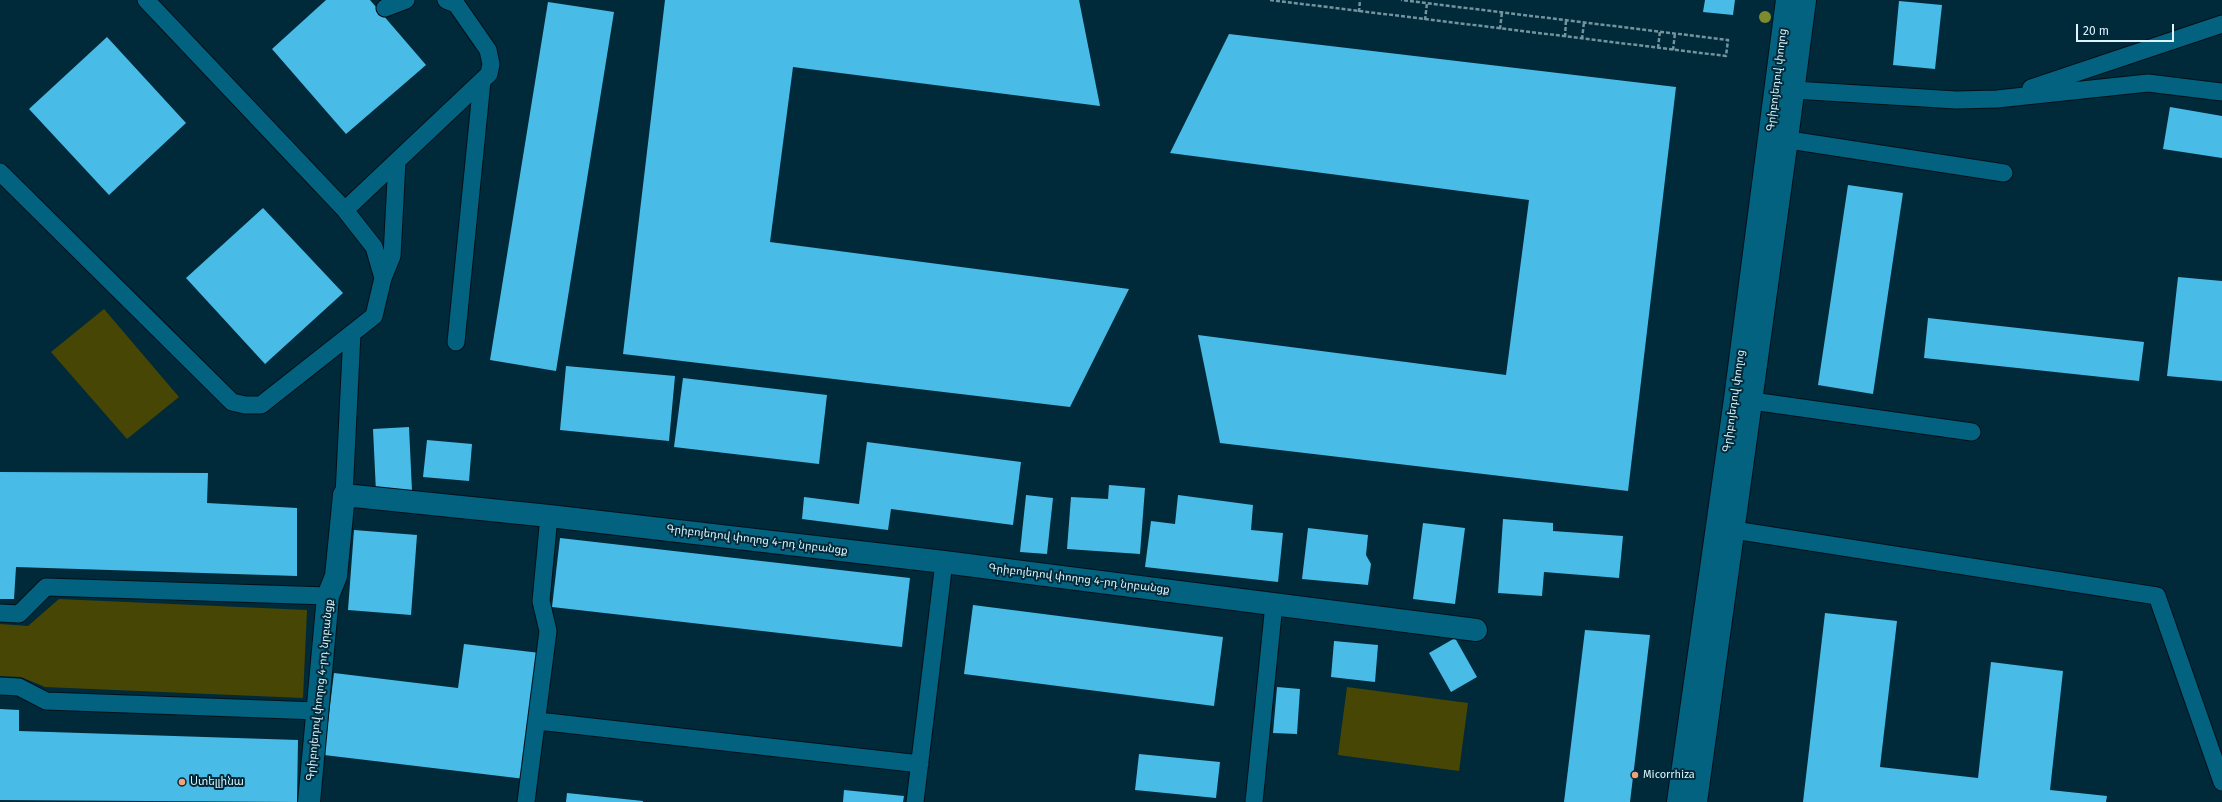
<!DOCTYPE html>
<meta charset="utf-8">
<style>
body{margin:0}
#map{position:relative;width:2222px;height:802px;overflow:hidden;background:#002a39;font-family:"Fira Sans",sans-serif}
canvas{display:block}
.scale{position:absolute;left:2076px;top:24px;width:98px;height:18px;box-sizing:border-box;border:2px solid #ddf3fd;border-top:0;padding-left:5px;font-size:12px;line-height:14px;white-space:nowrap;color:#ddf3fd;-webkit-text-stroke:3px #002a39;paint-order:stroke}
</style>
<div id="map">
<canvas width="2222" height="802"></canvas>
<div class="scale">20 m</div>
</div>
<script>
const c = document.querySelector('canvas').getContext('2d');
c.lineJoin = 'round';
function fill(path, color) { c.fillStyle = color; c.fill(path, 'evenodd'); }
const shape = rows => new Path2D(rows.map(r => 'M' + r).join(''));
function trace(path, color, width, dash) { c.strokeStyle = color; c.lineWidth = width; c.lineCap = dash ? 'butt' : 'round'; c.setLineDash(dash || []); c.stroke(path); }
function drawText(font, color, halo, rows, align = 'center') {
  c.font = font + ' "Fira Sans","Noto Sans Armenian",sans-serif'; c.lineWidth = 4; c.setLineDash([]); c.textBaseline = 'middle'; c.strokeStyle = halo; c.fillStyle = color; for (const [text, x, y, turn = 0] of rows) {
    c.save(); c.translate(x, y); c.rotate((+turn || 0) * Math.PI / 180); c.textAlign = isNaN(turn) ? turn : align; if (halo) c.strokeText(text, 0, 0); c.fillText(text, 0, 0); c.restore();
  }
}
const green = shape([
 [104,309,179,397,127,439,51,352],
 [59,599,307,610,303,698,45,687,21,677,0,676,0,624,28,626],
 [1347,687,1468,703,1459,771,1338,755]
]);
const building = shape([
 [326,0,370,0,426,65,346,134,272,49],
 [665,0,1079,0,1100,106,793,67,770,242,1129,289,1070,407,623,354],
 [1705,0,1735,0,1733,15,1703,12],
 [1899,1,1942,5,1935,69,1893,65],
 [548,2,614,12,556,371,490,360],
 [1229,34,1676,87,1628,491,1220,443,1198,335,1506,375,1529,200,1170,153],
 [107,37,186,123,109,195,29,109],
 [2170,107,2222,116,2222,158,2163,149],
 [1848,185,1903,193,1873,394,1818,385],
 [263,208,343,293,265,364,186,278],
 [2178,277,2222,281,2222,381,2167,376],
 [1928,318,2144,342,2139,381,1924,358],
 [566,366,675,376,669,441,560,430],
 [683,378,827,395,819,464,674,447],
 [409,427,412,491,376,492,373,429],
 [427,440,472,444,469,481,423,477],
 [867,442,1021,462,1013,525,891,509,888,530,802,519,804,497,859,504],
 [0,472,208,473,207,503,297,508,297,576,16,567,14,599,0,599],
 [1109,485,1145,488,1140,554,1067,549,1071,497,1108,499],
 [1026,495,1053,498,1047,554,1020,552],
 [1178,495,1253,505,1251,530,1283,533,1278,582,1145,567,1151,521,1175,524],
 [1503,519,1553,523,1553,531,1623,536,1619,578,1544,572,1542,596,1498,593],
 [1423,523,1465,528,1455,604,1413,599],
 [1308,528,1368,535,1366,555,1371,564,1368,585,1302,579],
 [354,530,417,535,411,615,348,610],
 [560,538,910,578,902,647,552,607],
 [973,605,1223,637,1214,706,964,674],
 [1825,613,1897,621,1880,767,1978,778,1991,662,2063,671,2050,790,2107,796,2106,802,1803,802],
 [1585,630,1650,635,1630,802,1564,802],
 [1455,638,1477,677,1451,692,1429,653],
 [1334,641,1378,645,1375,682,1331,677],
 [464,644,540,653,525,779,324,755,334,673,458,688],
 [1277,687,1300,689,1297,734,1273,733],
 [0,709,19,710,19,731,298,740,297,802,0,800],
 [1139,754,1220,762,1216,798,1135,790],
 [844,790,904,796,903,802,843,802],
 [567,793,643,801,643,802,566,802]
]);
const path = shape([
 [1270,0,1726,56,1728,40,1401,0],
 [1359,12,1360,0],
 [1425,20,1427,3],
 [1500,29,1502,12],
 [1565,37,1566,20],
 [1582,39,1584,22],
 [1658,48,1660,31],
 [1673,50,1675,33]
]);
const service = shape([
 [385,8,406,0],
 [2031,88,2222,24],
 [1794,90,1956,100,1997,99,2148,83,2222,92],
 [1776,138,2004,173],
 [0,172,232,402,245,405,261,405,374,316,383,278,374,247,345,210,146,0],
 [345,210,489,74,491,64,488,50,456,4,446,0],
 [383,278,392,256,397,161],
 [456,342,482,81],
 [1738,399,1972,432],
 [344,495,352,333],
 [1721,528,2157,596,2222,782],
 [0,613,19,614,46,587,328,596],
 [0,686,19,687,46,701,317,711],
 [538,721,920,764],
 [526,802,548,631,541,601,549,516],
 [915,802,944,562],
 [1254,802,1274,604]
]);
const minor = shape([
 [309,802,328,596,336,576,344,495,549,516,944,562,1476,630]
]);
const tertiary = shape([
 [1678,802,1735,399,1787,0],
 [1696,802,1787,139,1805,0]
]);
const trees = [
 [1765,17]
];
const markers = [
 [1635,775,4,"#f0a27a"],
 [182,782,4,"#f0a27a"]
];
const streetNames = [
 ["Գրիբոյեդով փողոց",1777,80,-83],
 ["Գրիբոյեդով փողոց",1734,401,-82],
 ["Գրիբոյեդով փողոց 4-րդ նրբանցք",757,540,7],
 ["Գրիբոյեդով փողոց 4-րդ նրբանցք",1079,579,7],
 ["Գրիբոյեդով փողոց 4-րդ նրբանցք",320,690,-84]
];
const poiNames = [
 ["Micorrhiza",1643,775],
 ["Ստելլինա",190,782]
];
fill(green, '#484604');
fill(building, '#49bbe7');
trace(service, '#00111a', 19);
trace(minor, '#00111a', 24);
trace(tertiary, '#00111a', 24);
trace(path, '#73939f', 2.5, [4, 2]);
trace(service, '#02627f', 17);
trace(minor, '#02627f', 22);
trace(tertiary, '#02627f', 22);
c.fillStyle = '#7b8b2d';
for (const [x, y] of trees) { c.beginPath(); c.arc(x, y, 6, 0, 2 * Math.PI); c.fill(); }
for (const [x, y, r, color] of markers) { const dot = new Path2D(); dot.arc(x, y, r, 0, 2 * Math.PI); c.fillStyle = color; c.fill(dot); trace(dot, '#002a39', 1.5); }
drawText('11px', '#ddf3fd', '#002a39', streetNames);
drawText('11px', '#ddf3fd', '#002a39', poiNames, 'left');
</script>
